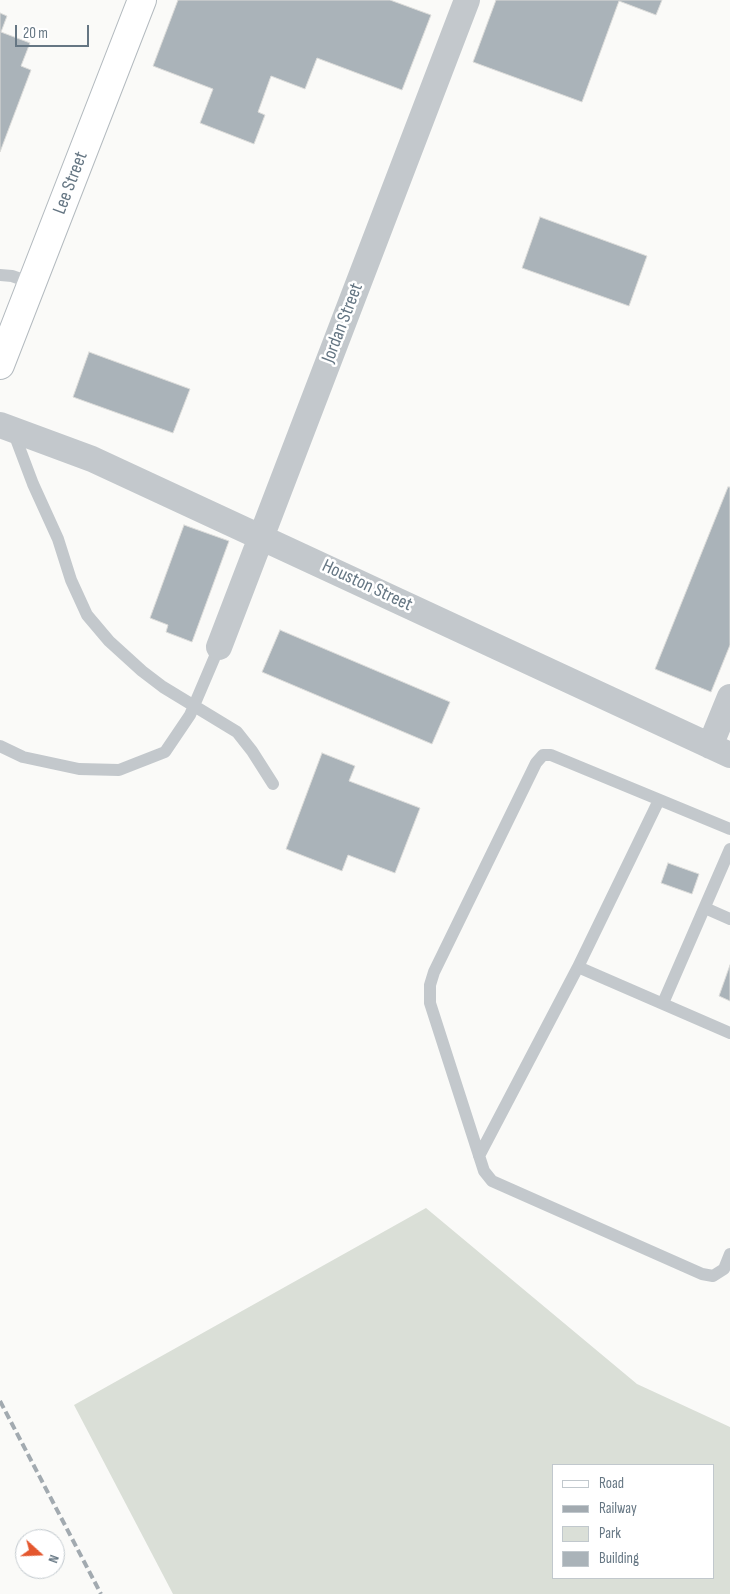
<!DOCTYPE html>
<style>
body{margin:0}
#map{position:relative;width:730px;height:1594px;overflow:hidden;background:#fafaf8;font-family:"Sofia Sans Condensed",sans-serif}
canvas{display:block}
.legend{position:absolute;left:552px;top:1464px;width:162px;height:115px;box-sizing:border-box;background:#fff;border:1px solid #c1c8cd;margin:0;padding:6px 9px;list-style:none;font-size:15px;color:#657683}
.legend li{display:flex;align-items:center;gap:10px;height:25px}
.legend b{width:25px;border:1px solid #c1c8cd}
.north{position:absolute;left:15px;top:1529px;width:50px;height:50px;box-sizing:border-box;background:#fff;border:1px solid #c1c8cd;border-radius:50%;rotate:110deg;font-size:14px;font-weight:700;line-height:20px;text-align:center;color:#657683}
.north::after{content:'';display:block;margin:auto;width:18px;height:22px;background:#e4572e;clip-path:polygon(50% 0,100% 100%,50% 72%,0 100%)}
.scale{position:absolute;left:15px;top:25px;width:74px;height:22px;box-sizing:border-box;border:2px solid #657683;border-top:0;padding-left:6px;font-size:15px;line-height:18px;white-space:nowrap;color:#657683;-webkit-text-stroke:4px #fff;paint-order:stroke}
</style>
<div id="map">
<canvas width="730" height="1594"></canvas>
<ul class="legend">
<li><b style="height:6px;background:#fff"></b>Road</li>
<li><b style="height:6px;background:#a2aab0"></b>Railway</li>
<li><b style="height:14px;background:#dadfd7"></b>Park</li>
<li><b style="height:14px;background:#aab3b9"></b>Building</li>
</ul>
<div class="north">N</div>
<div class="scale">20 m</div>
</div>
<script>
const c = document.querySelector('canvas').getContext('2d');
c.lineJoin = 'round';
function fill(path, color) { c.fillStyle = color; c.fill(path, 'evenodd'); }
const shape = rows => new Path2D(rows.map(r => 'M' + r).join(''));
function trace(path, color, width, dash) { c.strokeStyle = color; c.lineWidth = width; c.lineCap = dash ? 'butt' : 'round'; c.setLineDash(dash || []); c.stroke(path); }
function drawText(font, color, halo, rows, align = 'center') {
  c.font = font + ' "Sofia Sans Condensed",sans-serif'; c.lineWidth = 5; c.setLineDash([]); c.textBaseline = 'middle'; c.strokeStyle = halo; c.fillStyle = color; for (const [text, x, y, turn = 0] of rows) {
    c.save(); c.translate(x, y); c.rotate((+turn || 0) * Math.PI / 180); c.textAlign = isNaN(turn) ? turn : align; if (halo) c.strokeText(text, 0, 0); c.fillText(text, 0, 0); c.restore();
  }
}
const green = shape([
 [426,1208,637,1384,730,1427,730,1594,173,1594,74,1405],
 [554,1465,714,1465,714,1578,554,1578]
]);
const building = shape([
 [178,0,390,0,431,15,402,90,317,58,305,89,271,76,258,112,265,115,254,144,200,123,213,89,153,66,178,0],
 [496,0,662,0,656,15,619,1,582,102,473,62,496,0],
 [0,13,7,16,1,32,30,43,21,66,31,70,0,152,0,13],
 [540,217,647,256,629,306,522,268,540,217],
 [89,352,190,389,173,433,73,397,89,352],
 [728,487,730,487,730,645,711,692,655,669,728,487],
 [184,525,229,541,192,642,166,632,168,625,150,618,184,525],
 [280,630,450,702,432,744,262,672,280,630],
 [322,753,355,766,349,781,420,808,395,873,348,855,342,871,286,849,322,753],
 [668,863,699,874,692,894,661,883,668,863],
 [730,965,730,1001,719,996,730,965]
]);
const service = shape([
 [0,275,12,276,32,283],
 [13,431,33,484,58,539,71,580,87,615,109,641,142,671,163,687,237,732,252,751,273,784],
 [0,746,23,757,79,769,119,770,165,752,190,715,219,647],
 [730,829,551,755,543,755,536,763,434,972,430,985,430,1003,484,1171,492,1181,702,1274,713,1276,724,1269,730,1254],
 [705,908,730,919],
 [578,967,730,1033],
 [663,1003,730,849],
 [479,1156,578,967,659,800]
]);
const minor = shape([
 [0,425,92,459,730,755],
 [219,647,467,0],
 [710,746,730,697]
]);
const secondary = shape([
 [0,365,142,0]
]);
const rail = shape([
 [0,1401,101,1594]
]);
const streetNames = [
 ["Lee Street",71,183,-69],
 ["Jordan Street",343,323,-69],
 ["Houston Street",367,586,25]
];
fill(green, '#dadfd7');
fill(building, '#aab3b9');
trace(building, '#dcdcda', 1);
trace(secondary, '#b3babf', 30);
trace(service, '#c3c8cc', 12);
trace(minor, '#c3c8cc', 26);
trace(secondary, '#fff', 28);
trace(rail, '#a2aab0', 4, [8, 4]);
drawText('19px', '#657683', '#fff', streetNames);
</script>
